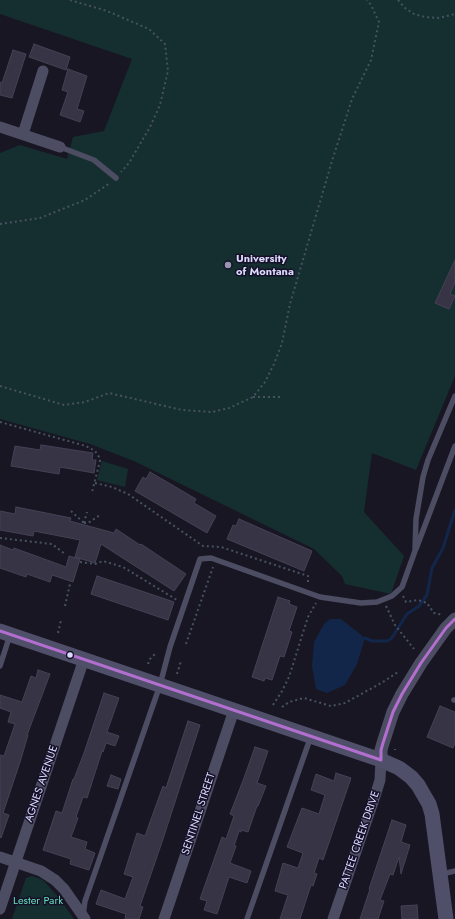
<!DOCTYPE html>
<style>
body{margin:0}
canvas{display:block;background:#181623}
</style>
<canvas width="455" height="919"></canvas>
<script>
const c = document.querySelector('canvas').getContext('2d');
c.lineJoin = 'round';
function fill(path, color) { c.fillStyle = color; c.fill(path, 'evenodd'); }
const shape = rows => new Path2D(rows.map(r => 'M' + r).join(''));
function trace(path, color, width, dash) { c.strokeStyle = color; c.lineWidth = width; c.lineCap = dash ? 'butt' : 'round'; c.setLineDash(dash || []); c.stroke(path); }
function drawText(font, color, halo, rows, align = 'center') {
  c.font = font + ' Jost,sans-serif'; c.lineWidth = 3; c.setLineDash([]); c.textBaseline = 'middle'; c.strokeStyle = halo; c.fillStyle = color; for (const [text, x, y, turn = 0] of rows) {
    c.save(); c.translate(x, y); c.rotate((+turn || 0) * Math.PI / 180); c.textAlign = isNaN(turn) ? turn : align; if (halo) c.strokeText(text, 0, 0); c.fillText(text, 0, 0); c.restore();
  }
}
const green = shape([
 [0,0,455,0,455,376,416,470,372,453,364,512,404,556,391,594,345,584,342,576,314,549,134,461,90,444,0,419,0,153,20,145,67,159,73,137,104,131,132,59,0,14],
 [102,461,128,469,125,487,97,480],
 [32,876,43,880,60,899,74,919,12,919,26,878]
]);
const water = shape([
 [330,619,341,619,365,638,357,664,345,685,327,693,316,689,312,666,314,642,324,624]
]);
const stream = shape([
 [365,638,372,641,387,641,391,639,407,614,419,606,427,595,432,568,443,548,455,510]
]);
const building = shape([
 [34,44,70,57,66,70,29,57,34,44],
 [13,50,26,54,12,98,0,95,0,82,2,83,13,50],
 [68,69,87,76,77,109,84,111,80,122,60,115,68,92,62,90,68,69],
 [455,260,455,282,450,294,455,296,449,309,435,303,455,260],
 [41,445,93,453,92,460,96,460,94,473,60,467,59,474,11,466,15,446,40,450,41,445],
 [150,472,196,499,194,503,216,516,207,533,135,491,143,477,146,479,150,472],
 [16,507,71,518,70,521,114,533,116,529,140,545,141,544,186,574,174,591,101,544,95,563,75,557,80,540,34,531,33,536,0,530,0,511,15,514,16,507],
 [239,519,312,551,304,571,227,539,233,525,236,526,239,519],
 [0,545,13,550,14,548,66,567,69,556,80,559,73,582,52,575,50,582,27,574,26,577,0,568,0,545],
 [97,576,174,602,168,620,91,594,97,576],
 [278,597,290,601,289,604,297,607,289,631,292,632,284,657,280,656,272,680,265,678,264,681,252,677,278,597],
 [38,670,50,674,27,735,28,735,20,762,3,813,9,815,1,838,0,837,0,755,4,756,15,724,8,722,11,712,0,708,0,695,22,702,31,676,36,678,38,670],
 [104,693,119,698,107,732,119,736,115,746,106,743,103,752,102,751,87,798,83,797,76,817,78,818,71,837,87,842,85,849,95,853,89,870,70,864,71,859,43,850,56,811,62,813,73,779,74,779,84,753,104,693],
 [440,706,455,712,455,743,453,748,427,737,440,706],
 [188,721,200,725,162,842,140,906,143,907,139,919,125,919,126,914,96,904,101,890,125,899,133,877,124,874,137,833,145,836,163,786,166,788,188,721],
 [255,747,268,751,257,783,266,786,258,806,257,806,248,832,241,830,241,832,239,831,234,846,236,846,230,863,251,871,247,883,229,877,217,914,204,910,207,901,200,899,222,837,226,839,234,816,230,814,244,778,255,747],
 [336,773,351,778,323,860,319,858,314,873,317,874,313,886,311,885,300,919,280,919,288,895,275,891,283,863,298,868,303,853,287,847,302,808,319,814,325,795,311,790,316,774,334,781,336,773],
 [111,775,121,779,118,789,107,786,111,775],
 [392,820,406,825,401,842,410,845,401,874,399,857,393,875,390,874,380,900,384,901,378,919,360,919,370,889,369,889,392,820],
 [417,905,418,919,402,919,401,906,417,905]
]);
const path = shape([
 [70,0,107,11,149,29,165,44,168,71,160,105,150,127,129,163,121,172],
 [398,0,405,8,414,14,425,17,439,18,455,14],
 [0,224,40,218,85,200,110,183],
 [0,386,64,405,85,402,109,393,182,410,212,412,229,408,253,397,265,382,274,364,282,343,290,304,332,161,352,99,371,60,379,22,371,5,367,0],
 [253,397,281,397],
 [0,422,86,446,95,451,99,457,100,461,92,492],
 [95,483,112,487,128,494,203,546,221,547,308,576,308,584],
 [71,511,84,523],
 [84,523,88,523,100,515],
 [84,523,87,512],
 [0,538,52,544,65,554],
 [80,562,95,564,103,561,123,567,177,600],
 [403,596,406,602,418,600,427,603,434,613,443,615],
 [65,606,70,584],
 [386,606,395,625,414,649],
 [58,633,61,620],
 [186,644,213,567],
 [148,664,150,659,156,653],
 [177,674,181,661],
 [273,705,282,691,289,677,308,617,316,603],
 [282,707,289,702,304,698,331,706,345,703,383,682,398,672],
 [395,749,395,750]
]);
const service = shape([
 [60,147,94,160,116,178],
 [416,549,455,446],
 [0,666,10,635],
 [454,700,455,700],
 [442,874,455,871],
 [83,915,85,901,160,685,170,647,200,559,211,558,320,597,361,603,377,602,392,596,402,587,415,551,416,519,423,477,428,460,455,396],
 [247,919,311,736]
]);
const minor = shape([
 [0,127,60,147],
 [23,134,43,71],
 [0,857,41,871,55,880,64,889,85,919],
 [0,909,84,659],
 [164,919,234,710],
 [333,919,376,793,380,780,381,760]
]);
const tertiary = shape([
 [381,760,381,750,383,743,393,712,402,694,421,663,446,628,455,619]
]);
const secondary = shape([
 [0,631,381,760,399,768,411,777,418,785,429,804,432,814,446,919]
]);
const bus1 = shape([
 [0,631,381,760,381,750,383,743,393,712,402,694,421,663,446,628,455,619]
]);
const markers = [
 [228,265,4,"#9895b1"],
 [70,655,3.5,"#ddd9fe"]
];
const poiNames = [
 ["University",236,259],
 ["of Montana",236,272]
];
const streetNames = [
 ["AGNES AVENUE",42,784,-71],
 ["SENTINEL STREET",199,814,-72],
 ["PATTEE CREEK DRIVE",360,840,-71]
];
const parkNames = [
 ["Lester Park",38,901]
];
fill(green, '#152e2f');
fill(water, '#112649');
trace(stream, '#112649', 3);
fill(building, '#363445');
trace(building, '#454156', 1);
trace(path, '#465260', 2, [2, 3]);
trace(service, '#4c4c63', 5.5);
trace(minor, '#4c4c63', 11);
trace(tertiary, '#4c4c63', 13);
trace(secondary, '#4f4f69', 15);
trace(bus1, '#b36fd0', 3);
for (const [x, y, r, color] of markers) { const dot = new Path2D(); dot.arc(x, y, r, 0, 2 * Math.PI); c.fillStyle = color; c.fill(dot); trace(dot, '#151128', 1.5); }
drawText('bold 11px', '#ddd9fe', '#151128', poiNames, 'left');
drawText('11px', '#ddd9fe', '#151128', streetNames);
drawText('11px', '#66debe', '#151128', parkNames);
</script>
